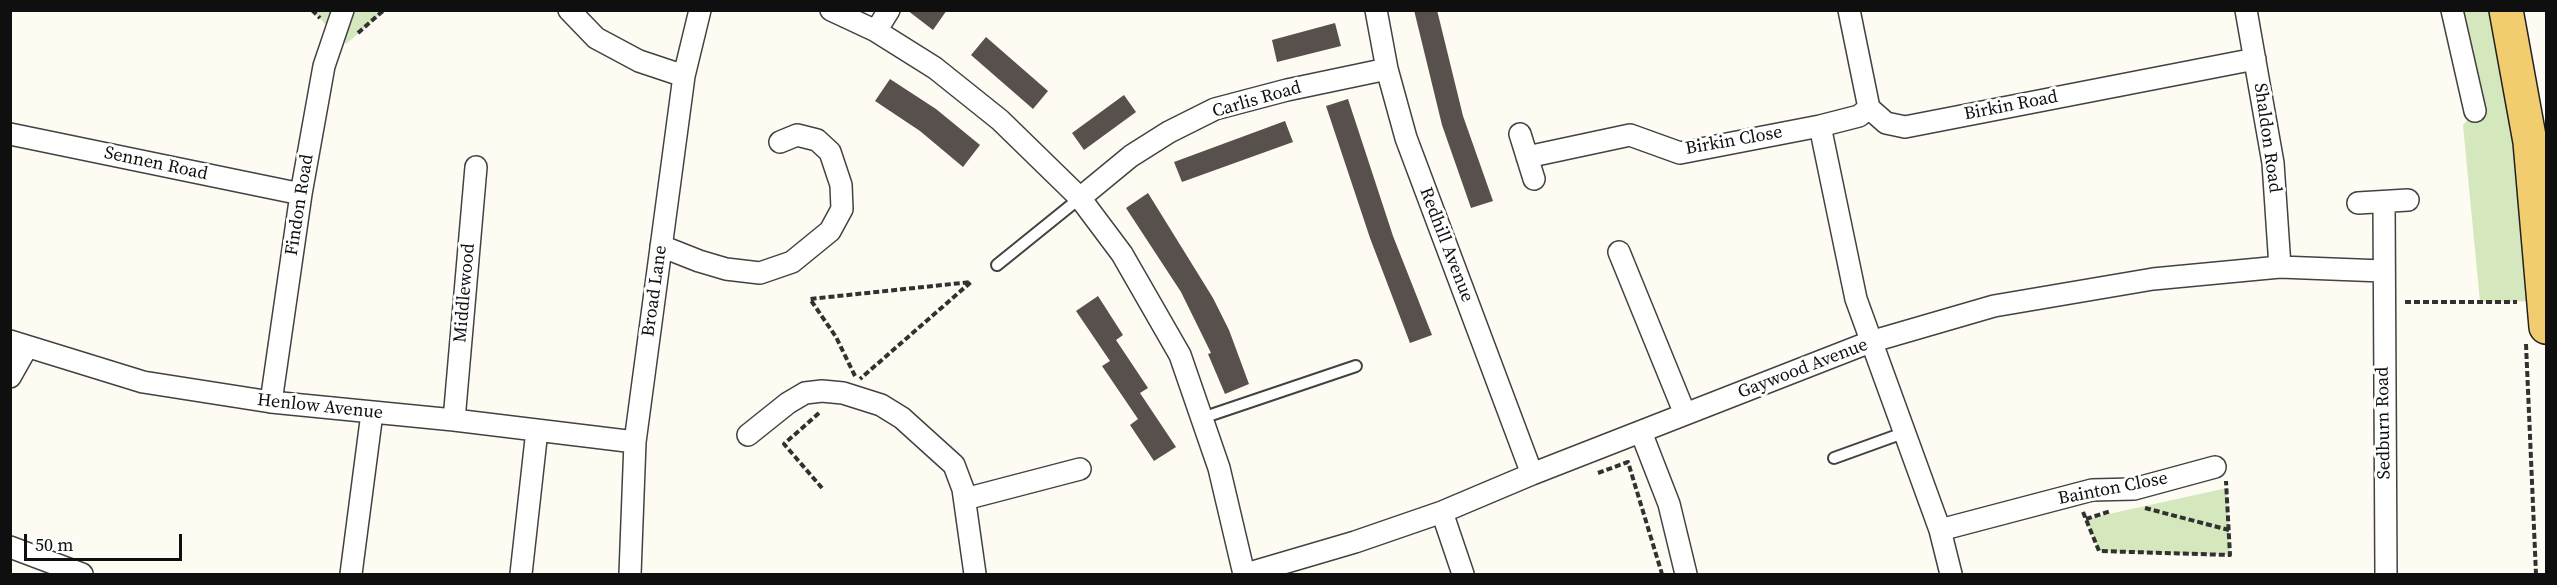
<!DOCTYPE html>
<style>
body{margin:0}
#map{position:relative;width:2557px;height:585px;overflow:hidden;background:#fefbf2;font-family:"Source Serif 4",serif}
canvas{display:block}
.frame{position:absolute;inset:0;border:12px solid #0f0f0f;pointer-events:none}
.scale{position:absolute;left:24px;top:534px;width:158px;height:27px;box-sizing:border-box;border:3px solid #0f0f0f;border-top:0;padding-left:8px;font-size:18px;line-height:21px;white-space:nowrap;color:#0f0f0f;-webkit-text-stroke:4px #fff;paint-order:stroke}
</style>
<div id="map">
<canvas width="2557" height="585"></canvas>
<div class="frame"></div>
<div class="scale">50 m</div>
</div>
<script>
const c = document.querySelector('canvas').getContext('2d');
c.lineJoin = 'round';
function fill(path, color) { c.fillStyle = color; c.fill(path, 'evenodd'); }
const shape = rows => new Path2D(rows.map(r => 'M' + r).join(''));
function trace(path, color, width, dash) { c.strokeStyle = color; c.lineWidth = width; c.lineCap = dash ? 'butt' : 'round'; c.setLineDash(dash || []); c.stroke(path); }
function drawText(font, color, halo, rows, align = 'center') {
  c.font = font + ' "Source Serif 4",serif'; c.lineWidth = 6; c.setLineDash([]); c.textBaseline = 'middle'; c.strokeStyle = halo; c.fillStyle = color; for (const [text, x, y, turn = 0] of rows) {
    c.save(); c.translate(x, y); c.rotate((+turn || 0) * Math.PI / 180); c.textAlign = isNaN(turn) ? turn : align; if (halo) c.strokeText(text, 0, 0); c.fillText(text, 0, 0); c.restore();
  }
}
const green = shape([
 [312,11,384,11,346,44],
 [2452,11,2505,11,2544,301,2480,302,2463,125,2475,111],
 [2227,488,2230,555,2099,551,2086,519]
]);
const building = shape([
 [907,10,947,10,933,30],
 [1414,10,1437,10,1463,116,1493,201,1471,208,1442,125],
 [1335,23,1341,46,1277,62,1272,40],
 [986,37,1048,91,1033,109,971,55],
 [890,79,936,109,980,145,963,167,920,131,875,101],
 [1124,95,1136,112,1084,150,1072,133],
 [1348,99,1393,236,1432,335,1410,343,1370,238,1326,106],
 [1285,121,1293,142,1182,182,1174,162],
 [1148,193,1213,298,1229,330,1249,384,1225,394,1208,354,1211,353,1181,292,1126,208],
 [1098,296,1123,335,1116,340,1148,388,1140,393,1176,447,1154,461,1130,425,1138,419,1102,366,1110,361,1076,311]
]);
const path = shape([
 [312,10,320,18],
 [358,33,384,10],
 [2405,302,2517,302],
 [2526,344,2536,574],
 [855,376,836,337,810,299,971,282,860,379],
 [819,413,784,444,822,488],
 [1598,473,1628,462,1662,574],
 [2145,508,2229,530],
 [2083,512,2099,551,2230,555,2226,481],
 [2086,519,2111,511]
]);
const service = shape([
 [997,265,1080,198],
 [1202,418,1356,366],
 [1834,458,1906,432]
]);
const minor = shape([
 [569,10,596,38,639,61,684,76],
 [831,10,876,31,935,68,1000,120,1080,198,1122,254,1180,355,1219,468,1244,574],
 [1376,10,1387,69,1406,138,1532,474],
 [1849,10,1869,108,1886,123,1905,127,2255,59],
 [2246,10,2273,163,2280,267],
 [2452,10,2475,111],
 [876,31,889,10],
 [1820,126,1856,299,1940,530,1951,574],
 [10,134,301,194],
 [1520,134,1534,179],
 [1527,157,1630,135,1680,153,1820,126,1859,116,1869,108],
 [1080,198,1131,156,1169,132,1215,109,1287,90,1387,69],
 [2384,202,2386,574],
 [2358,203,2408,200],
 [661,246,699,261,726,269,760,273,792,262,830,231,842,209,841,185,830,152,817,140,797,135,780,142],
 [1619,252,1685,414],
 [10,341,143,382,271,402,454,420,635,442],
 [10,377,27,347],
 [271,402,301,194,324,66,343,10],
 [454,420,476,167],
 [1641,432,1669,504,1686,574],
 [748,435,788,403,805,393,822,391,843,393,881,405,902,418,954,465,963,489,975,574],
 [965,499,1080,469],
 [1442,512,1463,574],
 [1940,530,2092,490,2134,489,2215,467],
 [10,547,82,574],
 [351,574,372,413],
 [521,574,537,430],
 [630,574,635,442,684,76,700,10],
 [1246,574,1355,542,1442,512,1532,474,1870,342,1994,306,2153,279,2280,267,2383,271]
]);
const primary = shape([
 [2506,10,2530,142,2546,327]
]);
const streetNames = [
 ["Carlis Road",1257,100,-16],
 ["Birkin Road",2011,106,-11],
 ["Shaldon Road",2267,138,82],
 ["Birkin Close",1734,141,-10],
 ["Sennen Road",156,164,12],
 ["Findon Road",300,205,-81],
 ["Redhill Avenue",1446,245,69],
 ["Broad Lane",655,291,-82],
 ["Middlewood",465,293,-85],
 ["Gaywood Avenue",1803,369,-21],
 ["Henlow Avenue",320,407,6],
 ["Sedburn Road",2384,423,-91],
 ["Bainton Close",2113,489,-11]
];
fill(green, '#d5e8bd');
fill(building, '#57504c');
trace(service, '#424242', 14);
trace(minor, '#424242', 24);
trace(primary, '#202020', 36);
trace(path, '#313131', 4, [6, 3]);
trace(service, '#fff', 10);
trace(minor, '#fff', 21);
trace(primary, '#f2cd6f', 33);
drawText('18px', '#0f0f0f', '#fff', streetNames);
</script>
